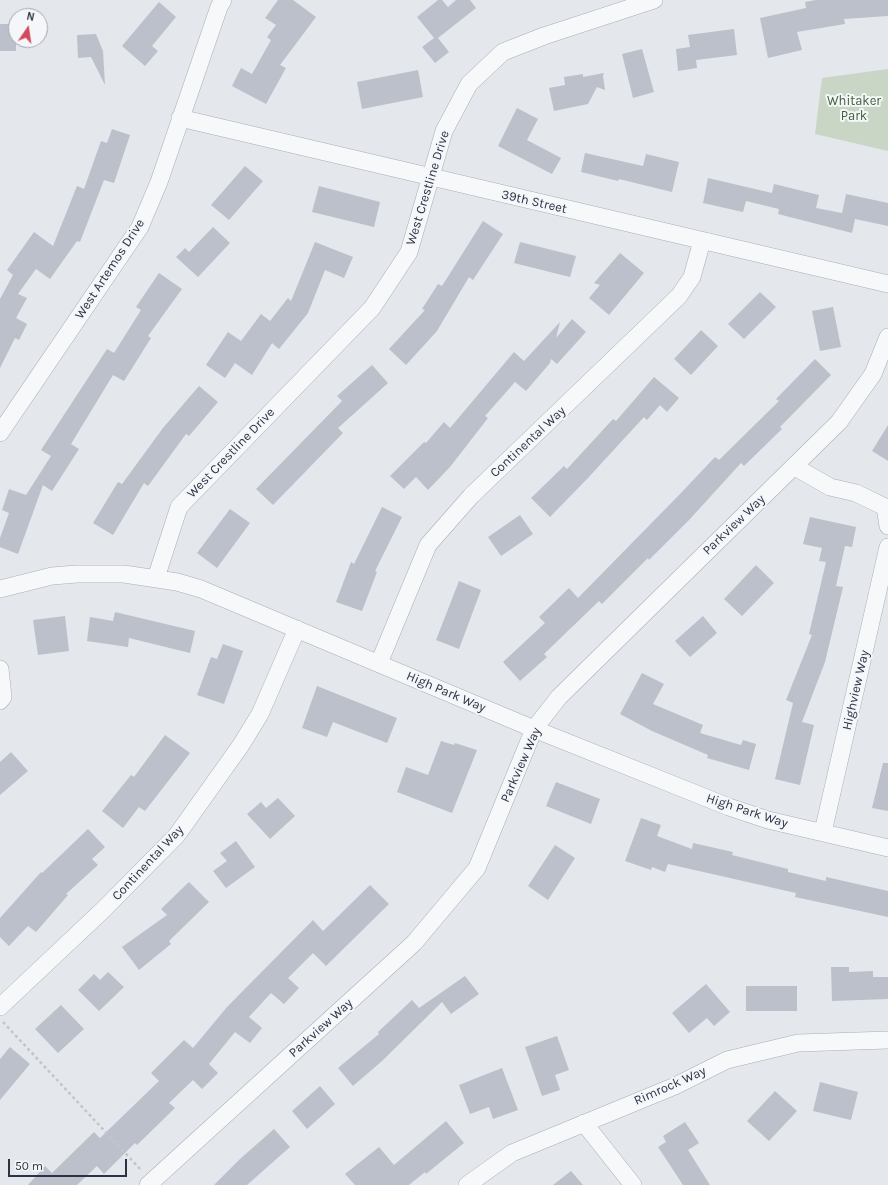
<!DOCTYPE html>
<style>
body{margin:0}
#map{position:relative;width:888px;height:1185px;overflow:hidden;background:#e4e7ec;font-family:Karla,sans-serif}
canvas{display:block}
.north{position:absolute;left:8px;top:8px;width:40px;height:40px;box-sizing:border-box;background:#f4f6f9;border:1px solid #a4a8b1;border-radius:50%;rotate:13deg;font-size:11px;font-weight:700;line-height:16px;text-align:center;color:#2b3445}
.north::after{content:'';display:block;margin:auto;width:14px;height:18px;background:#d1495b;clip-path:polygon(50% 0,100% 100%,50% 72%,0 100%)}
.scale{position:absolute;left:8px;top:1159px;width:119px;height:18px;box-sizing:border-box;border:2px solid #2b3445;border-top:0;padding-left:5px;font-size:12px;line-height:14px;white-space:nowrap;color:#2b3445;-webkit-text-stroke:3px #f4f6f9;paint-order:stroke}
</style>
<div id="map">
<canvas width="888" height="1185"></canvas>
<div class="north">N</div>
<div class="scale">50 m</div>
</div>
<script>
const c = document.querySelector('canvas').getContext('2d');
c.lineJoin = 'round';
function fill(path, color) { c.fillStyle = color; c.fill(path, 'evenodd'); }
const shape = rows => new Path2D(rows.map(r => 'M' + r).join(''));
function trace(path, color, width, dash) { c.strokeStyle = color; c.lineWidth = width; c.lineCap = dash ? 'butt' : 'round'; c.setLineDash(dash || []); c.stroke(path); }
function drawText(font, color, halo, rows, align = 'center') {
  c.font = font + ' Karla,sans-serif'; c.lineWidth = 4; c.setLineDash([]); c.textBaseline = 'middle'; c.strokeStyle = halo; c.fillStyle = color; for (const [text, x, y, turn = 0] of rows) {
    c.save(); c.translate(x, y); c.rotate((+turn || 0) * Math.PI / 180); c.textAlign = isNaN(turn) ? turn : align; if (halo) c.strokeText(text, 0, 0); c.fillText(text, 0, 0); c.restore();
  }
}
const green = shape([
 [888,69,888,151,815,134,822,78]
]);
const building = shape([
 [278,0,293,0,316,17,280,65,286,68,266,104,232,86,241,68,252,74,271,40,267,37,276,25,265,18],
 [438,0,442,0,448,7,456,0,470,0,476,8,438,38,449,52,435,63,422,47,434,38,417,17],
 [816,0,888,0,888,16,844,19,845,24,797,32,802,50,768,58,760,18,806,8,805,2],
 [159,2,176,17,152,46,158,51,145,66,122,46],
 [0,24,16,24,16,51,0,51],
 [734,29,737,55,696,60,697,68,678,71,676,49,690,47,688,35],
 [96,34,103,51,105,85,91,57,78,58,77,35],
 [642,49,654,92,633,98,622,54],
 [418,70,423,97,362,109,357,82],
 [604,73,603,76,605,90,597,87,588,104,554,111,549,88,565,85,564,77,583,74,583,77],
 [517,108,538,119,527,140,561,158,552,174,498,146],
 [112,129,130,135,114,183,104,180,80,242,77,241,50,279,36,269,18,294,27,298,16,318,27,324,19,340,15,338,0,368,0,299,13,275,7,270,34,232,53,246,77,186,84,189,101,141,107,143],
 [585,153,643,166,646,154,679,162,672,192,619,179,618,181,581,172],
 [245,166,263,181,229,220,211,205],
 [708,178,772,193,774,184,819,195,816,208,842,213,846,194,888,203,888,226,855,219,852,233,778,214,779,209,746,201,743,212,703,203],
 [319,186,380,202,374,227,312,212],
 [483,221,503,234,473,280,469,277,437,331,406,365,389,349,425,310,422,309,438,284,442,286],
 [213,227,230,243,198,277,176,257,185,248,189,252],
 [315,242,353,257,344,278,325,270,308,313,279,349,272,343,252,375,235,363,225,378,206,365,228,332,241,341,261,314,270,321,288,298,291,301],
 [520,242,576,256,570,277,514,263],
 [620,253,644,273,609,315,589,298,600,285,594,283],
 [159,273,182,289,148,336,151,338,124,381,113,375,71,444,79,449,52,491,43,485,18,554,0,547,0,538,9,513,2,510,9,489,26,495,51,456,41,450,107,349,114,353,141,310,136,307],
 [760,292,776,307,744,339,728,324],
 [833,307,841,347,820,351,812,311],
 [572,319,586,332,557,364,551,359,550,363,526,391,515,382,485,416,488,418,450,467,428,490,416,477,404,489,390,476,424,442,426,443,444,422,450,428,514,352,524,361,560,322,556,338],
 [701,330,718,346,691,375,674,359],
 [815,359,831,375,780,427,782,429,744,466,741,463,690,519,649,560,648,558,602,604,599,601,544,654,547,657,520,681,503,662,545,623,539,617,569,588,578,598,680,494,715,457,719,460,779,401,776,399],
 [372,365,388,383,338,428,343,433,273,505,256,489,342,401,337,396],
 [654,377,679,398,667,412,660,405,647,420,644,417,587,479,550,517,531,498,564,466,567,469,613,419,616,421],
 [199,386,218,402,189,436,186,434,148,486,144,483,113,535,93,523,118,482,122,484,163,428],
 [888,425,888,461,872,451],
 [382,507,402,517,375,571,377,572,362,611,336,602,351,562,354,564],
 [230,509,250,523,217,568,197,553],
 [520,515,533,534,501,556,488,537],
 [810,517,856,527,852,547,845,546,836,586,843,587,825,662,802,722,814,725,800,785,775,779,793,703,786,700,812,635,809,634,826,562,819,561,822,548,803,544],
 [756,565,774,583,742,616,724,599],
 [459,581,481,590,459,649,436,640],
 [115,612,195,631,190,653,129,638,128,647,87,641,90,617,113,621],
 [65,616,69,651,38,655,33,620],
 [703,616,717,633,690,657,675,641],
 [223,644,243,651,224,704,197,695,211,657,217,659],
 [642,673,664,684,653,704,703,725,700,733,741,745,743,740,756,744,749,770,707,758,708,755,652,731,620,714],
 [317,686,397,718,387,743,333,722,327,737,302,728],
 [165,735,190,753,145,811,139,807,123,828,102,811,131,775,134,777],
 [441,741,454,745,455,743,477,750,452,813,397,792,406,767,428,775],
 [11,752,28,771,0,795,0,762],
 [883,763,888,763,888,811,872,808],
 [556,782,600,799,591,824,546,806],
 [278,798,295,816,270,839,247,814,261,802,266,808],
 [641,818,661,825,657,836,692,849,693,843,733,852,732,855,788,869,788,872,826,881,826,877,888,891,888,917,795,897,796,893,668,864,665,872,652,867,651,870,625,861],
 [88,829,105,847,92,859,98,865,66,894,68,895,36,932,28,926,9,946,0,937,0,918,41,872,42,873],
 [236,841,255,867,226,888,213,871,227,861,220,853],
 [555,845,575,858,548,900,528,886],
 [189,882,209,902,169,941,171,944,139,970,122,947,167,915,161,909],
 [370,885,389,904,326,966,313,953,288,978,299,988,284,1004,271,993,249,1017,262,1028,250,1043,235,1032,209,1064,218,1073,202,1089,193,1080,169,1103,175,1108,137,1145,135,1143,104,1174,97,1166,77,1185,28,1185,45,1166,52,1173,94,1132,100,1138,159,1081,151,1073,184,1040,193,1048,227,1007,313,920,323,931],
 [831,967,849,967,849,972,873,971,873,977,888,977,888,999,832,1001],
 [108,972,124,987,99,1011,78,990,94,974,100,980],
 [465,976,479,994,451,1014,442,1002,382,1061,353,1086,338,1068,379,1034,378,1032,412,1000,419,1008],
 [706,984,730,1012,714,1026,707,1018,689,1033,672,1013],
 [746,986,797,986,797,1011,746,1011],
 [61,1005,84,1029,58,1053,35,1029],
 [557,1036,569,1070,555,1075,560,1090,542,1096,525,1047],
 [10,1047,30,1064,0,1100,0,1059],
 [502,1068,518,1110,493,1119,489,1107,470,1114,459,1085],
 [820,1082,858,1092,851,1120,813,1111],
 [320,1086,335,1104,307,1129,292,1111],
 [775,1091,797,1111,769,1141,747,1121],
 [446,1121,464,1143,426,1174,425,1172,409,1185,355,1185,345,1174,379,1147,394,1165],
 [685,1122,699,1143,688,1150,710,1185,683,1185,658,1147,666,1142,663,1136],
 [274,1129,290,1147,247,1185,214,1185,240,1159],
 [571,1171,583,1185,553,1185]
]);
const path = shape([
 [3,1022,141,1170]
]);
const minor = shape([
 [180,118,888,284],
 [0,433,140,227,159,182,219,7,223,0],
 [795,467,830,487,856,493,885,507,888,526],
 [156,578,179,507,372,308,409,252,444,131,469,84,503,52,544,36,654,0],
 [0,589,52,576,77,574,124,574,177,582,201,589,534,729,729,807,768,820,888,848],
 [379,663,428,545,471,496,679,296,692,277,702,241],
 [0,669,3,697,0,701],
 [823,832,888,547],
 [0,1007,104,909,177,835,241,745,260,714,297,629],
 [584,1123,633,1185],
 [148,1185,414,943,477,868,534,729,559,697,839,422,873,374,888,337],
 [467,1185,512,1153,675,1086,727,1060,798,1043,888,1040]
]);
const parkNames = [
 ["Whitaker",854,101],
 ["Park",854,116]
];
const streetNames = [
 ["West Crestline Drive",428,188,-73],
 ["39th Street",534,202,13],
 ["West Artemos Drive",110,269,-57],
 ["Continental Way",528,442,-43],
 ["West Crestline Drive",231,453,-46],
 ["Parkview Way",734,525,-44],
 ["Highview Way",856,690,-77],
 ["High Park Way",446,692,23],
 ["Parkview Way",521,765,-66],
 ["High Park Way",747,811,18],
 ["Continental Way",148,863,-47],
 ["Parkview Way",321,1028,-42],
 ["Rimrock Way",670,1086,-24]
];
fill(green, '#c9d6c5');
fill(building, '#bbc0ca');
trace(minor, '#a9aeb7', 18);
trace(path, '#c2c5cb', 2.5, [3, 3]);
trace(minor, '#f7f8fa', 17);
drawText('13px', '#3f6138', '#f4f6f9', parkNames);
drawText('13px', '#2b3445', '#f4f6f9', streetNames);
</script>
